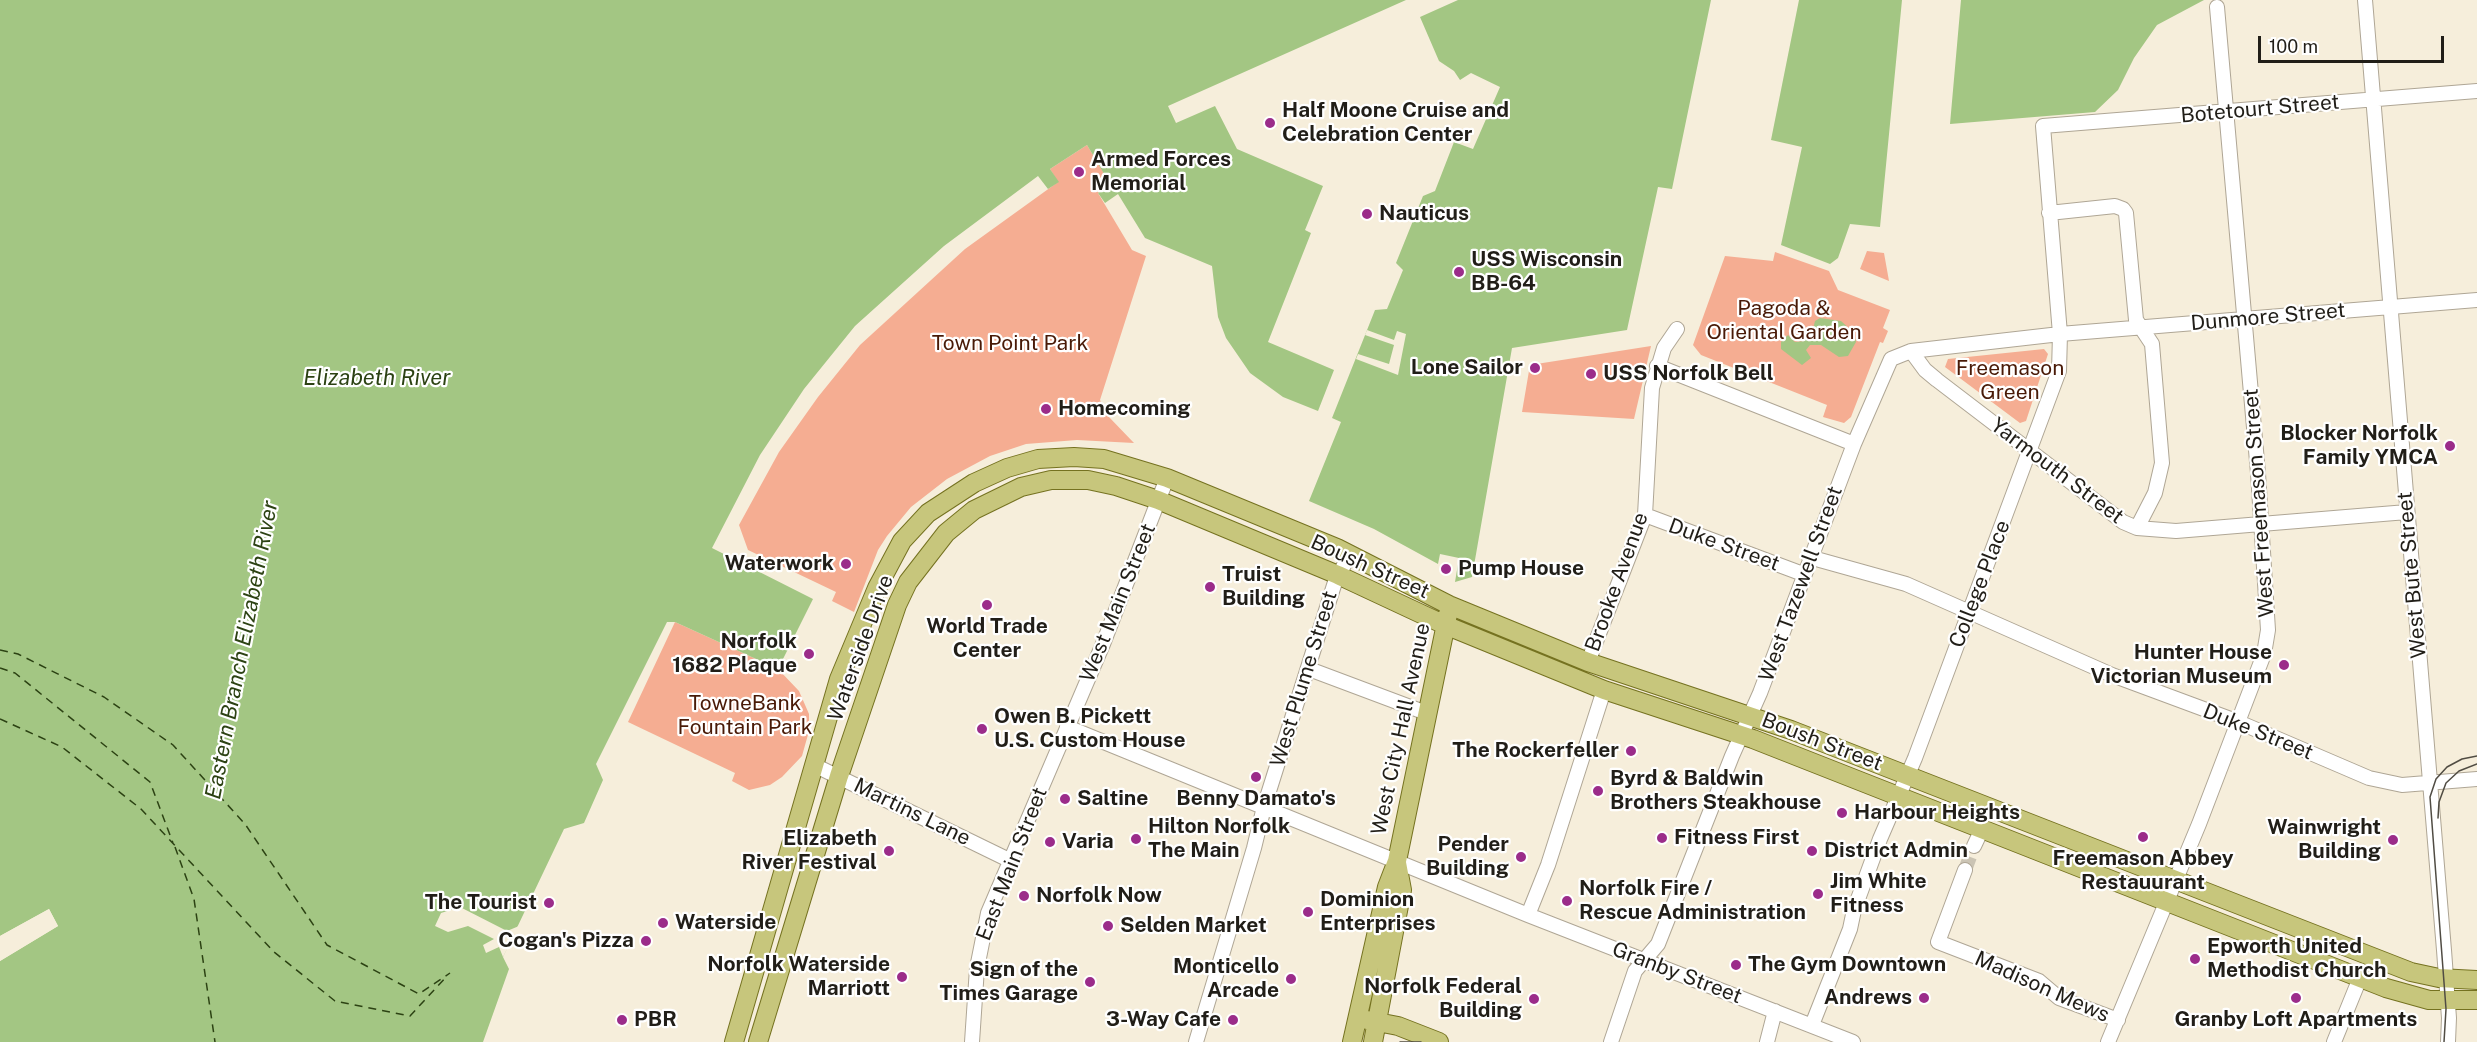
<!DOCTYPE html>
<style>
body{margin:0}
#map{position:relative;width:2477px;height:1042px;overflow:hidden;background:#f6eedb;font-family:"Public Sans",sans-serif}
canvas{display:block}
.scale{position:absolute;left:2258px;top:36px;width:186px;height:27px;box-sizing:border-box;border:3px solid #211e18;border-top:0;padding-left:8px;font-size:18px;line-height:21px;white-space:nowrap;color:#211e18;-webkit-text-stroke:4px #fff;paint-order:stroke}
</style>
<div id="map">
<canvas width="2477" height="1042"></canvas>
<div class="scale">100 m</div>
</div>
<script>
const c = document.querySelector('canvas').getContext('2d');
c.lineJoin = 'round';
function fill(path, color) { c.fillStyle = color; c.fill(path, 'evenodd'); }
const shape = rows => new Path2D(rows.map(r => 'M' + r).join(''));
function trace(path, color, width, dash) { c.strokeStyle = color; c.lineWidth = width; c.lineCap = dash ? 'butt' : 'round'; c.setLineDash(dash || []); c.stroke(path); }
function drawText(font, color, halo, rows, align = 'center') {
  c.font = font + ' "Public Sans",sans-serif'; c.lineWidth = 4.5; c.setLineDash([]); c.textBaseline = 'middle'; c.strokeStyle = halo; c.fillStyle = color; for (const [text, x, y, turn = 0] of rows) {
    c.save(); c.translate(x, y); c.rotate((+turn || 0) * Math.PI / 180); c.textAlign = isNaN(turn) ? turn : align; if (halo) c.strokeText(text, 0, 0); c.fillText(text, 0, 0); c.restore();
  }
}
const green = shape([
 [1087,145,1111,185,1098,193,1132,250,1146,256,1100,400,1108,416,1134,443,1077,440,1026,444,990,456,947,479,911,507,887,536,878,550,854,612,832,601,836,592,748,550,739,525,779,452,818,397,860,345,965,249,1058,182,1050,169],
 [1867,251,1884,253,1889,281,1860,269],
 [1775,252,1829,271,1838,290,1890,310,1883,328,1888,331,1883,343,1880,342,1851,417,1844,423,1823,417,1827,405,1701,355,1693,345,1725,256,1773,261],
 [1651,346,1634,419,1522,412,1530,365],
 [2044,349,2048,354,2026,421,2020,423,1945,367,1948,359],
 [675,622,778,669,799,691,809,714,809,731,802,756,782,777,770,785,749,790,732,781,735,773,628,722]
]);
const water = shape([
 [0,0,1406,0,1168,106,1176,123,1215,106,1237,149,1323,186,1305,230,1311,233,1268,342,1334,370,1318,411,1283,397,1250,373,1226,338,1218,317,1212,266,1145,238,1118,194,1105,203,1098,193,1110,184,1087,145,1050,169,1059,182,1048,189,1038,176,944,246,855,326,804,389,760,455,712,548,813,599,778,669,675,622,667,622,596,764,603,780,584,823,564,829,503,957,509,969,483,1042,0,1042,0,961,58,926,49,909,0,936],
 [1458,0,1711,0,1672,189,1658,187,1627,330,1512,348,1472,577,1455,582,1459,558,1440,554,1438,564,1374,529,1309,501,1341,422,1332,418,1375,310,1387,309,1403,270,1396,263,1423,196,1435,191,1454,142,1473,149,1500,87,1471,73,1460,80,1454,71,1439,61,1420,17],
 [1799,0,1902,0,1880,227,1850,224,1838,258,1830,264,1781,245,1802,147,1771,140],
 [1961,0,2204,0,2157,25,2134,58,2118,90,2095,112,1950,124],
 [1820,318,1841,321,1854,333,1856,342,1848,356,1839,357,1821,345,1810,345,1806,350,1811,358,1802,365,1781,349,1781,342,1788,335,1795,342,1805,341,1802,329,1813,329,1815,321]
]);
const pier = shape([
 [1367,330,1394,340,1397,331,1406,334,1398,375,1356,359,1358,354,1389,364,1394,345,1365,335],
 [460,907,507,931,519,926,503,957,499,947,486,953,483,945,494,939,468,926,448,932,435,926,441,913],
 [49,909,58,926,0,961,0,958,54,925,47,913,0,939,0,936]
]);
const ferry = shape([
 [0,650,18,654,104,697,173,745,245,824,327,945,419,994,450,973],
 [0,668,15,673,150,782,173,843],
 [0,719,62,747,141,809,274,952,335,1001,410,1016,447,976],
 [175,847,194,899,215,1042]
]);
const minorTunnel = shape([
 [1965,870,1974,846]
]);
const minor = shape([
 [2365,0,2444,950,2449,1018,2448,1042],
 [2049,213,2115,206,2123,209,2126,213,2136,320,2152,344,2162,463,2155,493,2137,528],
 [1911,351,1925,370,1937,380,2123,522,2137,528,2176,531,2407,512],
 [1657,366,1854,444],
 [1645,515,1803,574],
 [1809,557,1906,584,2112,675,2236,721,2369,778,2402,785,2477,779],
 [1588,662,1645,515,1652,388,1664,348,1677,329],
 [1309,669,1429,714],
 [1067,727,1528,915,1853,1042],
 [814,765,1009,860],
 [1974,846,1982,829],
 [1965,870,1938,942,2039,981,2059,998,2118,1020],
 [1528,915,1548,865,1604,690],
 [1812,1025,1850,929,1854,910,1880,839,1915,758,2059,371,2060,334,2043,126,2477,91],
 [972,1042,977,968,988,913,1103,644,1167,478],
 [1196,1042,1254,848,1264,807,1335,582,1350,554],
 [1611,1042,1635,971,1658,944,1732,756,1760,693,1854,444,1891,359,1911,351,2060,334,2477,300],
 [1767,1042,1775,1011],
 [2108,1042,2199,824,2264,654,2268,630,2258,473,2217,7],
 [2334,1042,2360,978]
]);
const major = shape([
 [1367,1020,1398,1026,1439,1042],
 [734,1042,839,679,877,588,902,541,928,513,974,483,1007,468,1038,459,1074,457,1104,459,1167,478,1337,548,1449,605,1588,662,1791,730,2411,972,2439,978,2477,980],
 [758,1042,839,776,897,605,908,582,946,533,974,510,1021,487,1051,480,1088,480,1116,486,1158,500,1338,575,1445,625,1604,690,1753,739,2386,988,2429,1000,2477,1000],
 [1352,1042,1387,887,1397,861,1448,614],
 [1373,1042,1402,890,1397,863]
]);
const tram = shape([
 [2438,818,2439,802,2446,783,2459,771,2477,764],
 [1400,1042,1421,1042],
 [2444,1042,2446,1009,2430,797,2436,779,2447,767,2462,759,2477,756]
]);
const markers = [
 [1270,123,6,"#9b2c8a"],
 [1079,172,6,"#9b2c8a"],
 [1367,214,6,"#9b2c8a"],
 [1459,272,6,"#9b2c8a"],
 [1535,368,6,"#9b2c8a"],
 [1591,374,6,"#9b2c8a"],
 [1046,409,6,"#9b2c8a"],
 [2450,446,6,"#9b2c8a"],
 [846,564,6,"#9b2c8a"],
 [1446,569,6,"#9b2c8a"],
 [1210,587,6,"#9b2c8a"],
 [987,605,6,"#9b2c8a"],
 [809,654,6,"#9b2c8a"],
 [2284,665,6,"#9b2c8a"],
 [982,729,6,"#9b2c8a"],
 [1631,751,6,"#9b2c8a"],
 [1256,777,6,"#9b2c8a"],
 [1598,791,6,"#9b2c8a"],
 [1065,799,6,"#9b2c8a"],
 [1842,813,6,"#9b2c8a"],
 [2143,837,6,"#9b2c8a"],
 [1662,838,6,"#9b2c8a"],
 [1136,839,6,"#9b2c8a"],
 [2393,840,6,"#9b2c8a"],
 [1050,842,6,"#9b2c8a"],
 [889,851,6,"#9b2c8a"],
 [1812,851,6,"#9b2c8a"],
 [1521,857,6,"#9b2c8a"],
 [1818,894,6,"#9b2c8a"],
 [1024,896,6,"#9b2c8a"],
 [1567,901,6,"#9b2c8a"],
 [549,903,6,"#9b2c8a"],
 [1308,912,6,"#9b2c8a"],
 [663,923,6,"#9b2c8a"],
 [1108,926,6,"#9b2c8a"],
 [646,941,6,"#9b2c8a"],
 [2195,959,6,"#9b2c8a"],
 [1736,965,6,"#9b2c8a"],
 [902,977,6,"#9b2c8a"],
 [1291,979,6,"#9b2c8a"],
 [1090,982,6,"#9b2c8a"],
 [1924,998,6,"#9b2c8a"],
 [2296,998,6,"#9b2c8a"],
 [1534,999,6,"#9b2c8a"],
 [622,1020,6,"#9b2c8a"],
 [1233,1020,6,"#9b2c8a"]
];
const streetNames = [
 ["Botetourt Street",2260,109,-5],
 ["Dunmore Street",2268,317,-5],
 ["Yarmouth Street",2057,471,37],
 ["West Freemason Street",2259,503,-94],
 ["Duke Street",1724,545,20],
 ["Boush Street",1370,567,24],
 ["West Bute Street",2412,575,-95],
 ["Brooke Avenue",1617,582,-70],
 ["West Tazewell Street",1801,584,-70],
 ["College Place",1980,584,-69],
 ["West Main Street",1118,603,-68],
 ["Waterside Drive",861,648,-70],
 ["West Plume Street",1304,679,-73],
 ["West City Hall Avenue",1401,729,-78],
 ["Duke Street",2258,732,22],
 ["Boush Street",1822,742,21],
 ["Martins Lane",912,812,26],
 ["East Main Street",1012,864,-69],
 ["Granby Street",1677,973,21],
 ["Madison Mews",2042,987,24]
];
const poiNames = [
 ["Half Moone Cruise and",1282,111],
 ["Celebration Center",1282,135],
 ["Armed Forces",1091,160],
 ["Memorial",1091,184],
 ["Nauticus",1379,214],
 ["USS Wisconsin",1471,260],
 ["BB-64",1471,284],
 ["Lone Sailor",1523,368,"right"],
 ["USS Norfolk Bell",1603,374],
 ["Homecoming",1058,409],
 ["Blocker Norfolk",2438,434,"right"],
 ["Family YMCA",2438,458,"right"],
 ["Waterwork",834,564,"right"],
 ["Pump House",1458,569],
 ["Truist",1222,575],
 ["Building",1222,599],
 ["World Trade",987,627,"center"],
 ["Center",987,651,"center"],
 ["Norfolk",797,642,"right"],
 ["1682 Plaque",797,666,"right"],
 ["Hunter House",2272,653,"right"],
 ["Victorian Museum",2272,677,"right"],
 ["Owen B. Pickett",994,717],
 ["U.S. Custom House",994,741],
 ["The Rockerfeller",1619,751,"right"],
 ["Byrd & Baldwin",1610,779],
 ["Brothers Steakhouse",1610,803],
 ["Saltine",1077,799],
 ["Benny Damato's",1256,799,"center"],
 ["Harbour Heights",1854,813],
 ["Hilton Norfolk",1148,827],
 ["The Main",1148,851],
 ["Wainwright",2381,828,"right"],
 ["Building",2381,852,"right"],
 ["Fitness First",1674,838],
 ["Elizabeth",877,839,"right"],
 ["River Festival",877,863,"right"],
 ["Varia",1062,842],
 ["Pender",1509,845,"right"],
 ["Building",1509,869,"right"],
 ["District Admin",1824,851],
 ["Freemason Abbey",2143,859,"center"],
 ["Restauurant",2143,883,"center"],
 ["Jim White",1830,882],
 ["Fitness",1830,906],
 ["Norfolk Fire /",1579,889],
 ["Rescue Administration",1579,913],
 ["Norfolk Now",1036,896],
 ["Dominion",1320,900],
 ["Enterprises",1320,924],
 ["The Tourist",537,903,"right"],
 ["Waterside",675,923],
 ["Selden Market",1120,926],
 ["Cogan's Pizza",634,941,"right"],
 ["Epworth United",2207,947],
 ["Methodist Church",2207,971],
 ["Norfolk Waterside",890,965,"right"],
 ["Marriott",890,989,"right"],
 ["The Gym Downtown",1748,965],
 ["Monticello",1279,967,"right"],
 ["Arcade",1279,991,"right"],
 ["Sign of the",1078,970,"right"],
 ["Times Garage",1078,994,"right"],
 ["Norfolk Federal",1522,987,"right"],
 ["Building",1522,1011,"right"],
 ["Andrews",1912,998,"right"],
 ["PBR",634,1020],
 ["3-Way Cafe",1221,1020,"right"],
 ["Granby Loft Apartments",2296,1020,"center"]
];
const parkNames = [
 ["Pagoda &",1784,309],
 ["Oriental Garden",1784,333],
 ["Town Point Park",1010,344],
 ["Freemason",2010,369],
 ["Green",2010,393],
 ["TowneBank",745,704],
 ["Fountain Park",745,728]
];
const waterNames = [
 ["Elizabeth River",377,378],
 ["Eastern Branch Elizabeth River",242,650,-79]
];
fill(green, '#f5ad92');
fill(water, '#a3c683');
fill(pier, '#f6eedb');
trace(ferry, '#2c4213', 1.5, [8, 6]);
trace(minorTunnel, '#cbc4b4', 14, [14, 7]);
trace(minor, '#afa695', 16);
trace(major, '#757220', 20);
trace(minor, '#fff', 14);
trace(major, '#c7c67c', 18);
trace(tram, '#504c43', 1.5);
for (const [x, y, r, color] of markers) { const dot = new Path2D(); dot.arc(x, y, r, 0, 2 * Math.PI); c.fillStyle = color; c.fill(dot); trace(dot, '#fff', 2); }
drawText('21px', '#211e18', '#fff', streetNames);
drawText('bold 21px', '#211e18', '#fff', poiNames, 'left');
drawText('21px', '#491a07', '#fff', parkNames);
drawText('italic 22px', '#2c4213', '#fff', waterNames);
</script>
